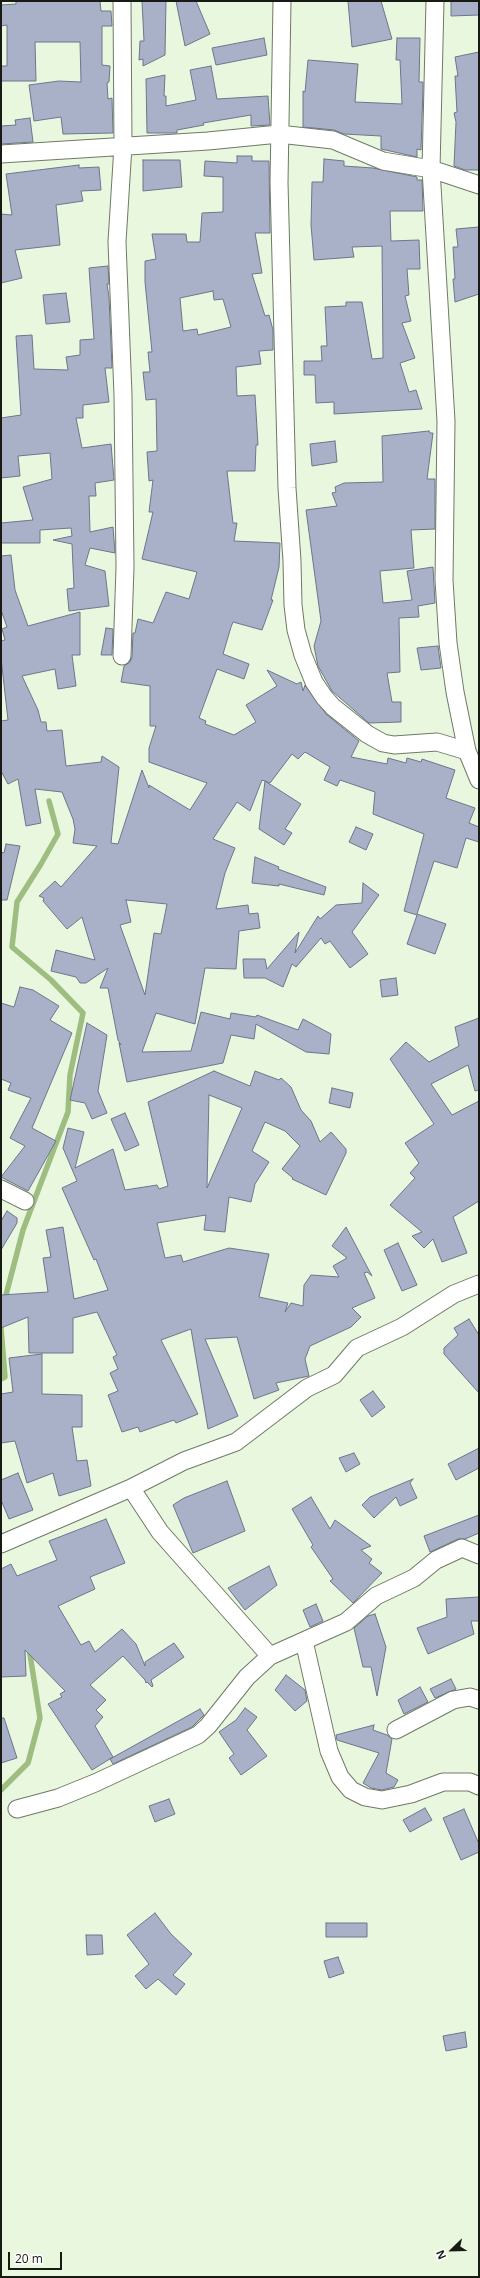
<!DOCTYPE html>
<style>
body{margin:0}
#map{position:relative;width:480px;height:2278px;overflow:hidden;background:#eaf7df;font-family:"Open Sans",sans-serif}
canvas{display:block}
.frame{position:absolute;inset:0;border:2px solid #171b13;pointer-events:none}
.north{position:absolute;left:432px;top:2230px;width:40px;height:40px;-webkit-text-stroke:3px #fff;paint-order:stroke;rotate:247deg;font-size:11px;font-weight:700;line-height:16px;text-align:center;color:#171b13}
.north::after{content:'';display:block;margin:auto;width:14px;height:18px;background:#171b13;clip-path:polygon(50% 0,100% 100%,50% 72%,0 100%)}
.scale{position:absolute;left:8px;top:2252px;width:54px;height:18px;box-sizing:border-box;border:2px solid #171b13;border-top:0;padding-left:5px;font-size:12px;line-height:14px;white-space:nowrap;color:#171b13;-webkit-text-stroke:3px #fff;paint-order:stroke}
</style>
<div id="map">
<canvas width="480" height="2278"></canvas>
<div class="frame"></div>
<div class="north">N</div>
<div class="scale">20 m</div>
</div>
<script>
const c = document.querySelector('canvas').getContext('2d');
c.lineJoin = 'round';
const shape = rows => new Path2D(rows.map(r => 'M' + r).join(''));
function trace(path, color, width, dash) { c.strokeStyle = color; c.lineWidth = width; c.lineCap = dash ? 'butt' : 'round'; c.setLineDash(dash || []); c.stroke(path); }
function fill(path, color) { c.fillStyle = color; c.fill(path, 'evenodd'); }
const stream = shape([
 [1,1314,23,1230,68,1112,70,1075,83,1013,51,980,12,947,17,902,41,864,58,834,49,801],
 [1,1328,5,1377,1,1379],
 [1,1790,28,1763,40,1718,29,1648]
]);
const building = shape([
 [16,1,100,1,101,11,111,11,112,26,102,26,102,65,110,66,109,82,107,83,108,99,112,98,113,133,63,134,61,117,34,121,29,85,59,81,81,82,80,42,35,42,36,81,1,81,1,66,7,66,7,25,1,26,1,5,16,4,16,1],
 [142,1,166,1,165,55,143,66,143,59,139,60,140,41,144,41,142,1],
 [176,1,196,1,210,34,185,46,176,1],
 [348,1,381,1,392,39,352,47,348,1],
 [451,1,479,1,479,15,451,16,451,1],
 [264,38,267,55,216,65,212,48,264,38],
 [397,38,420,38,419,82,423,82,423,88,421,150,417,149,417,157,381,149,381,136,344,134,334,130,303,127,303,91,305,92,308,60,358,64,355,102,402,104,400,60,396,60,397,38],
 [479,52,479,170,465,170,454,166,456,122,454,113,457,112,455,76,458,76,455,57,479,52],
 [211,66,217,99,268,96,270,125,251,126,251,115,203,123,204,125,177,130,177,133,147,133,146,79,165,75,164,96,166,96,166,106,196,100,190,70,211,66],
 [30,118,33,142,1,144,1,126,16,125,15,120,30,118],
 [237,156,252,156,252,161,269,161,270,233,255,233,262,273,252,274,265,316,269,315,273,330,273,350,259,351,261,364,236,367,237,396,255,395,258,445,256,445,255,471,227,471,233,523,237,523,234,541,280,543,279,567,271,600,273,600,262,630,233,622,231,627,223,654,249,664,244,679,217,669,199,718,206,721,205,724,234,735,256,722,246,705,277,686,267,670,297,684,301,682,303,691,305,685,326,714,359,741,351,757,387,764,388,758,406,763,407,758,421,762,422,759,455,770,446,798,475,808,469,823,479,827,479,842,466,838,457,868,434,861,417,914,446,924,435,954,407,944,417,915,404,911,424,834,373,814,375,792,340,780,337,786,324,780,330,767,305,752,298,759,292,754,270,783,265,781,301,804,285,829,292,833,284,845,259,829,265,781,262,780,250,811,237,802,213,839,235,848,225,873,216,909,248,905,249,914,258,913,260,928,239,931,236,969,205,968,195,1024,156,1013,142,1052,191,1051,201,1012,230,1019,231,1013,256,1017,257,1015,298,1030,303,1019,331,1034,329,1054,306,1052,256,1024,254,1039,231,1035,223,1063,127,1082,119,1043,121,1045,118,1040,108,988,100,988,108,968,86,983,80,983,76,977,51,971,56,950,95,960,82,917,67,929,43,901,44,898,39,896,55,881,61,887,97,846,73,843,75,829,73,819,62,792,35,789,41,823,26,826,18,779,8,784,1,771,1,721,8,720,1,658,1,641,5,640,2,629,7,627,1,610,1,556,11,555,15,590,28,626,80,612,80,655,72,655,76,686,58,689,55,669,22,676,38,710,41,722,46,722,47,731,62,730,66,766,101,762,102,756,119,767,111,843,118,844,142,770,149,788,149,785,190,810,207,783,149,762,149,748,156,726,150,726,150,686,121,682,124,666,130,662,132,657,133,633,135,633,138,619,153,623,166,592,189,599,197,572,142,559,153,512,149,512,153,480,149,481,147,452,157,451,156,399,146,400,143,372,150,372,148,352,152,352,145,282,145,261,156,259,152,234,186,234,187,242,200,242,202,213,223,212,223,177,204,176,205,161,237,163,237,156],
 [213,291,214,300,223,299,231,327,198,335,197,329,183,331,180,298,213,291],
 [126,900,167,904,161,934,154,933,145,995,120,925,131,922,126,900],
 [324,159,344,161,344,166,373,168,417,177,417,180,422,180,423,211,390,211,391,241,419,240,420,269,407,269,409,295,405,296,411,321,402,323,415,358,400,363,409,392,416,390,422,409,334,414,334,402,316,403,315,375,304,375,304,361,322,361,321,346,327,346,325,307,346,306,346,302,362,302,372,359,383,358,382,246,352,247,354,257,314,260,311,225,312,182,323,182,324,159],
 [143,160,180,160,182,187,143,191,143,160],
 [79,165,79,168,99,167,101,190,81,191,83,201,56,205,60,245,15,250,22,278,1,283,1,214,12,215,6,174,79,165],
 [479,227,479,294,455,302,453,279,455,279,453,247,458,247,456,229,479,227],
 [108,266,109,284,107,284,109,297,112,368,105,368,109,402,83,405,83,418,76,418,82,448,111,444,114,480,95,483,96,496,89,496,90,532,113,527,115,553,90,548,85,565,105,571,109,606,69,611,67,589,74,588,72,544,53,540,72,536,71,528,40,530,40,543,1,543,1,523,33,520,23,487,52,479,50,453,18,456,20,476,1,478,1,418,21,415,16,336,32,335,34,369,68,370,66,357,80,355,80,340,94,339,89,268,108,266],
 [66,293,70,322,46,324,43,295,66,293],
 [429,431,430,433,433,433,427,479,435,479,435,529,411,530,414,568,380,571,383,603,412,600,407,571,433,567,435,603,418,606,419,617,399,618,400,672,387,673,392,702,401,702,401,722,369,723,332,691,318,666,314,646,321,621,306,510,337,506,332,493,336,492,335,487,344,483,383,482,382,436,429,431],
 [335,441,337,462,312,466,310,444,335,441],
 [106,628,113,629,112,655,101,655,106,628],
 [438,646,441,668,421,670,417,648,438,646],
 [356,827,373,834,366,850,349,842,356,827],
 [6,844,20,846,7,900,1,900,1,852,4,853,6,844],
 [255,857,279,867,278,869,326,887,324,895,279,884,279,886,252,883,255,857],
 [363,883,379,895,352,932,368,954,350,968,330,941,325,944,321,938,296,967,292,964,283,987,265,978,244,978,243,959,265,959,267,969,299,932,295,953,318,916,320,919,336,905,362,903,363,883],
 [396,978,398,995,382,997,380,980,396,978],
 [20,987,33,990,59,1006,50,1020,72,1033,32,1128,56,1141,28,1191,1,1177,25,1146,10,1138,31,1098,8,1090,11,1083,1,1079,1,1003,14,1007,20,987],
 [479,1018,479,1090,475,1091,468,1065,431,1084,452,1115,479,1101,479,1201,453,1217,467,1253,442,1262,433,1239,424,1248,412,1236,422,1232,390,1205,415,1178,410,1173,419,1163,405,1143,434,1124,390,1059,406,1042,429,1062,459,1046,455,1027,479,1018],
 [87,1023,107,1035,98,1091,107,1113,92,1119,85,1103,70,1100,87,1023],
 [214,1071,250,1086,255,1071,279,1080,281,1078,291,1087,301,1110,311,1121,320,1142,331,1132,346,1149,346,1153,326,1195,292,1179,293,1178,282,1169,300,1146,285,1131,265,1122,252,1151,269,1162,255,1184,251,1202,229,1197,225,1232,204,1230,206,1215,157,1223,165,1258,181,1255,183,1262,229,1248,269,1254,259,1297,288,1303,285,1312,291,1303,303,1306,304,1285,311,1275,339,1277,333,1266,347,1258,332,1246,346,1227,372,1276,367,1272,364,1273,375,1298,352,1308,361,1317,351,1327,310,1346,305,1359,309,1376,276,1383,279,1390,254,1399,237,1337,205,1339,238,1416,208,1429,191,1329,161,1340,198,1414,176,1423,174,1420,140,1432,138,1427,122,1432,108,1395,118,1391,110,1373,118,1369,113,1357,117,1355,97,1312,73,1318,73,1353,29,1353,28,1317,1,1328,1,1295,48,1292,43,1258,51,1257,46,1230,63,1227,74,1299,108,1290,96,1259,94,1260,62,1188,77,1181,63,1148,68,1128,84,1132,75,1168,113,1149,125,1190,157,1185,159,1189,168,1186,148,1102,214,1071],
 [209,1095,242,1108,207,1188,209,1095],
 [332,1088,353,1093,350,1108,329,1103,332,1088],
 [125,1113,139,1145,125,1151,111,1119,125,1113],
 [7,1211,17,1218,17,1223,1,1250,1,1221,7,1211],
 [398,1243,417,1285,402,1291,384,1250,398,1243],
 [469,1319,479,1335,479,1393,444,1354,444,1348,458,1335,454,1328,469,1319],
 [42,1354,42,1394,82,1395,82,1427,72,1427,77,1461,87,1460,91,1486,59,1496,53,1473,27,1483,15,1441,1,1443,1,1394,13,1392,9,1358,42,1354],
 [373,1391,385,1407,372,1417,360,1400,373,1391],
 [479,1448,479,1468,456,1480,448,1464,479,1448],
 [354,1453,360,1464,346,1472,339,1458,354,1453],
 [18,1473,33,1510,9,1519,1,1500,1,1480,18,1473],
 [413,1479,410,1483,417,1498,400,1506,396,1497,374,1518,362,1505,370,1497,413,1479],
 [227,1481,245,1531,193,1553,173,1505,184,1498,227,1481],
 [311,1497,330,1529,335,1520,371,1546,361,1550,372,1559,369,1563,382,1573,353,1603,330,1581,333,1579,311,1547,313,1545,292,1509,311,1497],
 [479,1515,479,1533,465,1539,458,1539,430,1552,424,1536,479,1515],
 [106,1519,125,1563,90,1577,95,1589,58,1606,81,1645,89,1641,95,1652,122,1629,136,1644,145,1666,145,1662,174,1643,184,1657,151,1680,153,1686,152,1687,147,1682,146,1683,145,1680,123,1656,90,1685,106,1700,96,1710,103,1717,95,1726,113,1757,92,1770,48,1704,62,1697,60,1694,65,1691,25,1650,26,1676,1,1677,1,1569,11,1564,17,1576,57,1560,49,1541,106,1519],
 [269,1566,277,1585,245,1610,228,1588,269,1566],
 [479,1597,479,1621,471,1621,474,1634,428,1654,417,1628,447,1617,446,1599,479,1597],
 [316,1604,323,1621,310,1627,303,1610,316,1604],
 [375,1614,386,1647,377,1696,371,1667,363,1667,354,1628,368,1616,375,1614],
 [286,1675,305,1690,307,1701,295,1711,275,1690,286,1675],
 [451,1679,456,1689,435,1698,430,1689,451,1679],
 [420,1687,428,1702,404,1714,398,1700,420,1687],
 [245,1708,257,1717,247,1730,267,1756,241,1775,229,1758,234,1754,219,1732,236,1720,245,1708],
 [200,1709,204,1715,192,1727,113,1764,110,1759,200,1709],
 [1,1718,4,1718,17,1758,1,1763,1,1718],
 [374,1725,373,1730,387,1735,392,1739,386,1773,398,1780,394,1787,382,1790,371,1788,363,1783,379,1753,337,1740,336,1735,374,1725],
 [169,1799,175,1814,155,1822,149,1806,169,1799],
 [425,1808,432,1820,410,1832,403,1820,425,1808],
 [464,1809,479,1844,479,1852,461,1860,443,1818,464,1809],
 [155,1913,171,1934,192,1954,173,1975,185,1984,176,1995,158,1979,146,1989,135,1976,149,1964,127,1935,155,1913],
 [326,1923,367,1923,367,1937,326,1937,326,1923],
 [86,1935,102,1935,103,1954,87,1955,86,1935],
 [338,1957,344,1973,329,1978,324,1961,338,1957],
 [465,2032,467,2047,446,2051,443,2036,465,2032]
]);
const street = shape([
 [282,1,279,183,287,488,292,561,293,605,296,630,303,655,314,682,324,697,333,707,367,734,383,743,394,745,437,742,467,751],
 [435,1,431,169,446,421,444,580,448,643,455,692,467,751,479,780],
 [1,154,208,141,279,134,333,140,383,161,431,169,479,185],
 [122,656,125,567,123,395,117,242,123,146,122,1],
 [1,1189,25,1201],
 [131,1488,160,1532,270,1656],
 [1,1544,131,1488,184,1461,236,1442,307,1388,334,1375,357,1348,402,1327,454,1294,479,1284],
 [304,1641,329,1751,340,1777,351,1790,365,1797,382,1800,411,1794,443,1782,470,1782,479,1786],
 [396,1730,453,1700,470,1697,479,1700],
 [17,1809,58,1798,95,1783,198,1735,208,1726,247,1677,270,1656,346,1622,376,1596,414,1578,436,1560,462,1548,479,1555]
]);
trace(stream, '#9ebe81', 5.5);
fill(building, '#a8b1c8');
trace(building, '#6d758b', 1);
trace(street, '#6e7a65', 19);
trace(street, '#fff', 17);
</script>
